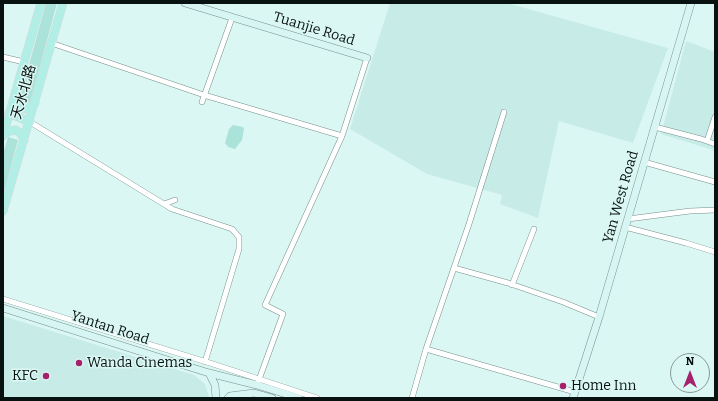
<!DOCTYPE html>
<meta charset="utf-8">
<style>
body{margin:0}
#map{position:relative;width:718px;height:401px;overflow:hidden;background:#dbf7f3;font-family:Bitter,serif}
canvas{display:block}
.frame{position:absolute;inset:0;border:4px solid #081211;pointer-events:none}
.north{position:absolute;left:670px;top:353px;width:40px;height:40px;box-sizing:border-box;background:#dbf7f3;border:1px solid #879b99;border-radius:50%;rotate:0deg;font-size:11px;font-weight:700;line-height:16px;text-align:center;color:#081211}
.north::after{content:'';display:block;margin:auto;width:14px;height:18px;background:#a6216c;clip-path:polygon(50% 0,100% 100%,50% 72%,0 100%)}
</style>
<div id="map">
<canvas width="718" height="401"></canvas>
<div class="frame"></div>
<div class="north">N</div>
</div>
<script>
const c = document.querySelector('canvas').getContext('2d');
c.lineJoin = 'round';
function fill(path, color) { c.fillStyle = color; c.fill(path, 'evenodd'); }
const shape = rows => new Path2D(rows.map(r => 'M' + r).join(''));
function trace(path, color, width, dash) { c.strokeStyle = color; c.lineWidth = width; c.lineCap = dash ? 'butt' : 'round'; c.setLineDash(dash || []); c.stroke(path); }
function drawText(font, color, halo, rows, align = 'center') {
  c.font = font + ' Bitter,"Noto Sans SC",serif'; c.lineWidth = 3; c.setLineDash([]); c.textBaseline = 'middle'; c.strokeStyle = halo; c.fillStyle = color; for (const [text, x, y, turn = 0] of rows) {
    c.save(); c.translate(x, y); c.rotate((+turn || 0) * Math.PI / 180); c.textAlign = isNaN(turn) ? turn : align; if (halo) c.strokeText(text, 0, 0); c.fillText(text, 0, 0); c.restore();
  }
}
const built = shape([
 [390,3,507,3,668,48,633,143,559,121,538,218,500,204,502,195,427,174,350,129],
 [686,41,715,52,715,152,710,149,661,134],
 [3,316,194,375,205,384,209,396,208,398,3,398]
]);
const green = shape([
 [46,3,57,3,30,104,19,101],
 [233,125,243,127,244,129,242,140,235,149,228,147,225,143,229,129],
 [8,137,18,140,3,196,3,154]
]);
const street = shape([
 [51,43,204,95,342,136],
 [3,57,24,62],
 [202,102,232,18],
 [30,122,172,209,232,229,239,237,239,249,205,362],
 [655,127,701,139,715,144],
 [707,141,715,117],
 [644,162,715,182],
 [164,204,175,200],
 [628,219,690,211,715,210],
 [625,227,686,243,715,252],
 [454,268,508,283,563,302,599,317],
 [512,285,534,229],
 [3,299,213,364,317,398],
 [426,349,575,392],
 [257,385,283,314,265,305,342,136,367,58],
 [412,398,426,349,469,224,504,112]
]);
const secondary = shape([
 [185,3,367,58],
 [3,308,161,358,209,373,257,385,299,398],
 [209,373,215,385,216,398],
 [228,398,230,396,254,393,272,398],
 [573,398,599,317,691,3]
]);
const primary = shape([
 [14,98,17,106,21,109,27,109,35,103],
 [9,113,30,122],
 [4,134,10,131,16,130,21,134,24,140],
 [3,136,41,3],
 [3,211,63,3]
]);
const markers = [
 [79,363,4,"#a6216c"],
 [46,376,4,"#a6216c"],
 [563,386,4,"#a6216c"]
];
const streetNames = [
 ["Tuanjie Road",314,29,17],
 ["天水北路",24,92,-74],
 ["Yan West Road",621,197,-74],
 ["Yantan Road",110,328,18]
];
const poiNames = [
 ["Wanda Cinemas",87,363],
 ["KFC",38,376,"right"],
 ["Home Inn",571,386]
];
fill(built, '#c7ece7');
fill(green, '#abe2da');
trace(street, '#77908c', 6);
trace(secondary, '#77908c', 8);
trace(primary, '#d7d9d9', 9);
trace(street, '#fff', 5);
trace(secondary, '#d7f6f3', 7);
trace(primary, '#b0eee6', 8);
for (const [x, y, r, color] of markers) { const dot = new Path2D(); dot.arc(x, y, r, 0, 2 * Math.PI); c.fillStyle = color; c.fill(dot); trace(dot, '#dbf7f3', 1.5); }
drawText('14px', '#081211', '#dbf7f3', streetNames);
drawText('14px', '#081211', '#dbf7f3', poiNames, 'left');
</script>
